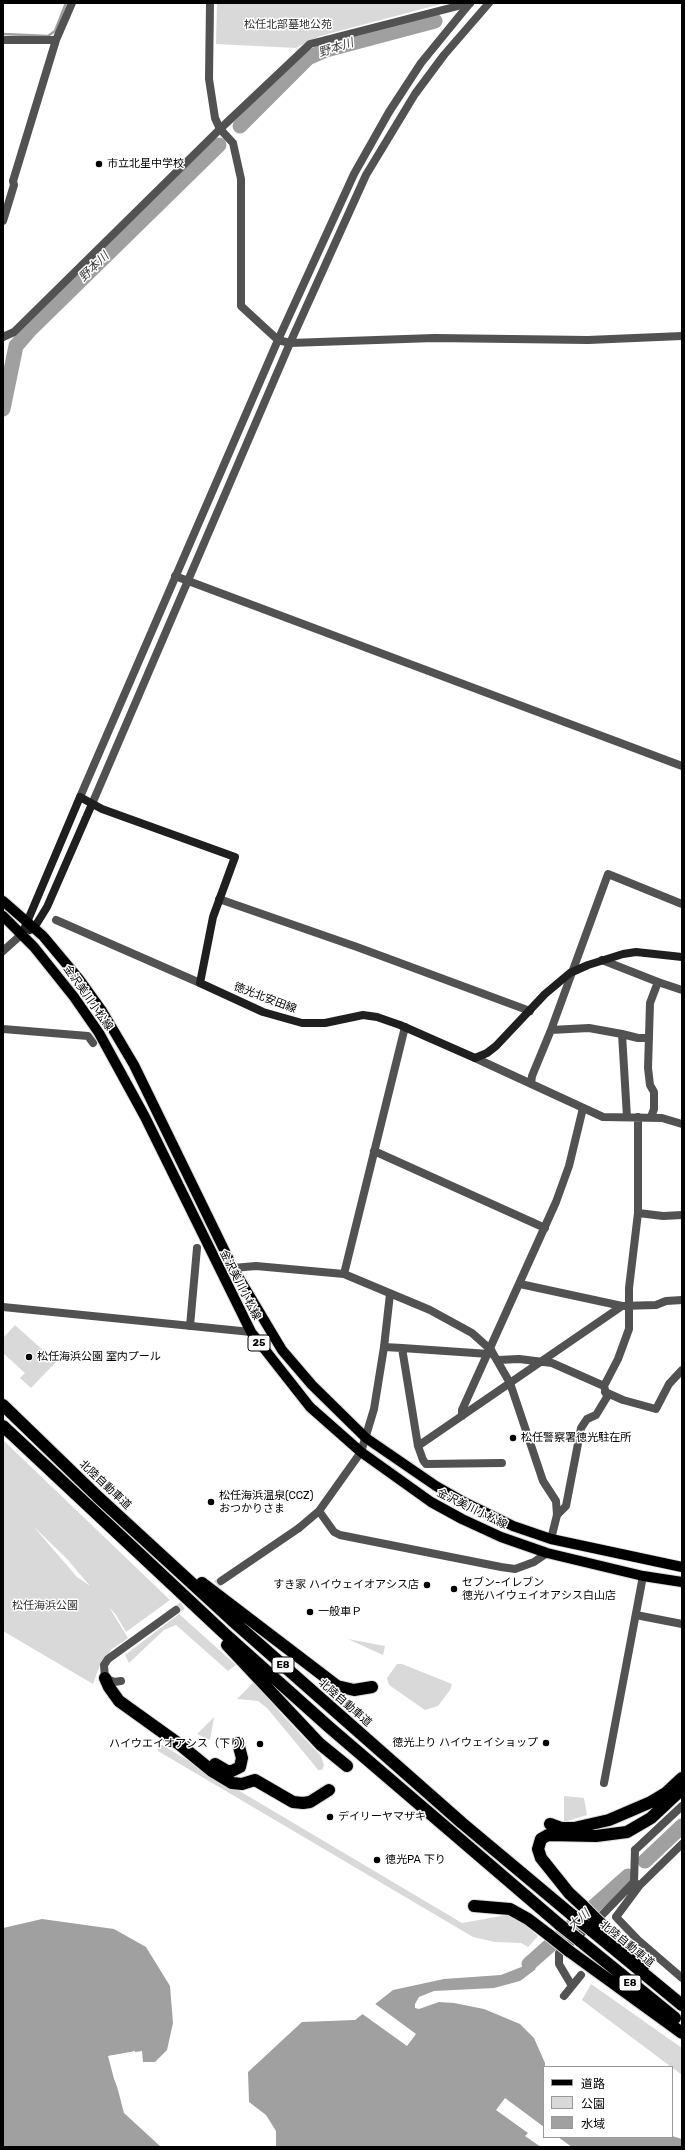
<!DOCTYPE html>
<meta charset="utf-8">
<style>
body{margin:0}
#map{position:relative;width:685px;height:2150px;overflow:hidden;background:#fff;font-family:Rubik,"Noto Sans JP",sans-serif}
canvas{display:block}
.frame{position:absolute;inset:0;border:4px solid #000;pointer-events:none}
.legend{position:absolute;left:543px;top:2066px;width:130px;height:72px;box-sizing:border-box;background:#fff;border:1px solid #999;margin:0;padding:5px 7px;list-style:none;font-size:12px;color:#000}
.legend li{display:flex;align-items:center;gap:8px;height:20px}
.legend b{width:20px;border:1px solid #999}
</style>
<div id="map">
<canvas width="685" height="2150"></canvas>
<div class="frame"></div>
<ul class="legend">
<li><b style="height:5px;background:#000"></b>道路</li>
<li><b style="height:11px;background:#d9d9d9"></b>公園</li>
<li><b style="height:11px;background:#a0a0a0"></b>水域</li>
</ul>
</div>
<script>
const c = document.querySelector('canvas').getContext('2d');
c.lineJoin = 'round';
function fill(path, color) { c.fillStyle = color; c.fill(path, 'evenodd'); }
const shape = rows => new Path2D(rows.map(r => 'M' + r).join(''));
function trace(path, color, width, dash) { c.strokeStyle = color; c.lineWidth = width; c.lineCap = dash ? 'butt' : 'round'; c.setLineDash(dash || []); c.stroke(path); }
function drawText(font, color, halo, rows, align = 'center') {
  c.font = font + ' Rubik,"Noto Sans JP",sans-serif'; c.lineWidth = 3; c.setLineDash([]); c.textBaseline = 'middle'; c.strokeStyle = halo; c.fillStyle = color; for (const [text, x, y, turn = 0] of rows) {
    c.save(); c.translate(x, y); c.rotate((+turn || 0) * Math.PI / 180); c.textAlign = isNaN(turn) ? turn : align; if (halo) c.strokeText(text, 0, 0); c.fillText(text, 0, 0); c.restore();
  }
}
const green = shape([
 [217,3,445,3,320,36,296,48,216,44],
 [15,1325,56,1362,31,1388,20,1378,25,1373,3,1353,3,1338],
 [3,1440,170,1600,126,1632,116,1615,109,1607,128,1638,112,1649,100,1665,93,1684,3,1631],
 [33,1526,67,1559,90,1586,77,1577],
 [179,1614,236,1665,228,1671,176,1625,164,1630,129,1663,125,1655],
 [348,1639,385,1646,383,1655],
 [397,1664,402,1664,452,1684,450,1690,438,1706,425,1710,389,1685,387,1678],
 [254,1682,284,1717,321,1756,324,1765,322,1770,318,1770,315,1766,267,1708,258,1701,237,1699],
 [214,1717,210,1740,197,1734],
 [157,1742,462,1923,507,1915,520,1920,538,1936,528,1947,521,1943,495,1942,473,1937,158,1751],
 [564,1796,584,1798,587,1815,564,1822],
 [591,1984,682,2048,682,2075,582,2000]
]);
const water = shape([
 [42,1919,114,1929,146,1947,170,1986,173,2023,167,2050,155,2062,143,2062,142,2051,109,2056,124,2113,161,2147,3,2147,3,1928],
 [529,1964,536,1969,520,1981,494,1988,434,1991,419,1997,415,2004,415,2008,419,2009,439,2002,454,2003,484,2009,520,2024,534,2038,545,2063,544,2137,672,2136,682,2139,682,2147,276,2147,276,2131,266,2115,249,2102,248,2072,302,2022,355,2020,393,1990,444,1979,501,1975]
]);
const pier = shape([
 [374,2003,416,2034,407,2046,361,2013],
 [135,2051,135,2054,111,2058,122,2098,114,2079,108,2056],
 [505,2098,544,2127,544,2137,558,2137,572,2147,541,2147,525,2136,528,2133,496,2110]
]);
const stream = shape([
 [3,34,48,36,55,31,66,3]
]);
const river = shape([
 [240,126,308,58,326,50,435,21],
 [3,409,16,346,29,331,219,145],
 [645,1861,682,1826],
 [529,1964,628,1876]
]);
const minorTunnel = shape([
 [176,1610,221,1581]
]);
const minor = shape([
 [3,40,56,40],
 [220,129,310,44,470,3],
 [3,221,14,185,13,181,56,40,72,3],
 [3,337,14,332,220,129,233,143,241,179,241,306,278,340,290,343,434,338,588,340,682,336],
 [175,576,682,766],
 [219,899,357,947,530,1011],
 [602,960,658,982,650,1003,648,1068,650,1085,654,1092,654,1109,651,1117],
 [658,982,682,990],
 [3,1029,88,1036,93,1043],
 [551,1030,608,874,682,904],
 [622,1034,638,1038,649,1038],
 [475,1058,603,1117,662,1118,682,1124],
 [531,1084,532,1076,551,1030,589,1028,622,1034,627,1117],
 [374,1151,545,1228],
 [638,1213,663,1216,682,1215],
 [233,1268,256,1266,344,1274,430,1310,472,1333,491,1350],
 [344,1274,405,1027],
 [520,1284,622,1306],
 [190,1326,197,1248],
 [384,1347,402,1348],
 [489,1354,402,1348,418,1446,423,1460,426,1464,502,1463],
 [498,1360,519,1359,552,1363,604,1386],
 [605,1392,623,1400,656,1409,669,1384,682,1370],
 [462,1416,462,1410,556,1202,569,1166,583,1108],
 [418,1446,622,1306,656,1305,666,1301,682,1300],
 [557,1515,566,1506,581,1428,587,1419,596,1415,607,1397,604,1386,618,1359,629,1329,629,1288,638,1213,638,1117],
 [221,1581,299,1528],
 [636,1615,682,1624],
 [121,1681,114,1682,105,1678,104,1665,108,1659,176,1610],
 [604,1783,643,1576],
 [682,1844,639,1886,616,1917,638,1940,682,1978],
 [635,1850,634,1882,637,1884],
 [572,1986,559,1964,559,1953,603,1914,634,1882],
 [564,1996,581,1975]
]);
const tertiary = shape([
 [210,3,209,79,215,118,220,129],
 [80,797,278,340,354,174,389,112,421,63,470,3],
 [92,804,290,343,366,175,415,94,444,55,489,3],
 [56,920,200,983],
 [3,951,22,934],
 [3,1307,251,1332],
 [491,1350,510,1383,543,1481,556,1501,557,1515,551,1539],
 [319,1511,334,1532,340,1535,501,1567,515,1569,534,1562,547,1553],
 [299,1528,319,1511,361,1452,374,1409,384,1347,390,1294],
 [635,1850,682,1806]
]);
const secondary = shape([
 [30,930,34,928,47,907,92,804],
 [22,934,80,797,102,809,235,857,213,917,200,983,263,1012,302,1023,325,1023,363,1015,377,1017,400,1025,475,1058,487,1053,496,1046,545,994,570,973,588,965,623,954,636,952,682,957]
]);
const primary = shape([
 [3,901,43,936,79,979,102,1011,134,1065,233,1268,282,1350,312,1385,366,1438,436,1486,464,1502,513,1526,551,1539,682,1567],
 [3,916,34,947,74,997,99,1033,145,1117,251,1332,310,1407,361,1452,431,1502,462,1519,501,1537,547,1553,643,1576,682,1582]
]);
const motorway = shape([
 [3,1405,98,1497,234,1622,462,1823,572,1915],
 [3,1426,224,1633,329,1727,560,1925],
 [202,1583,337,1686,354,1690,372,1687],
 [227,1645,320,1744,347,1766],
 [105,1678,109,1687,119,1701,179,1744,212,1771,232,1783,242,1784,255,1780,293,1802,303,1803,310,1802,329,1790],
 [215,1764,227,1771,232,1771,240,1767,242,1758,238,1743],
 [550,1824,561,1828,574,1828,609,1820,651,1802,666,1793,682,1778],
 [474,1906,510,1909,528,1919,549,1935],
 [583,1906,569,1893,541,1858,538,1849,541,1839,548,1835,596,1836,627,1832,651,1818,682,1789],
 [600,1923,644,1965],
 [591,1930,682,2005],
 [579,1940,675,2018],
 [569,1951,682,2033]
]);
const motorwayBridge = shape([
 [583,1906,600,1923],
 [572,1915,591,1930],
 [560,1925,579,1940],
 [549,1935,569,1951]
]);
const markers = [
 [99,164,4,"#000"],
 [29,1357,4,"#000"],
 [513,1438,4,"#000"],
 [211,1502,4,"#000"],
 [427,1585,4,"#000"],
 [454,1589,4,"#000"],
 [310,1612,4,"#000"],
 [546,1743,4,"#000"],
 [260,1744,4,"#000"],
 [330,1817,4,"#000"],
 [377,1860,4,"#000"]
];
const shields = [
 [259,1343,22],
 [283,1665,22],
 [630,1983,22]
];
const shieldNames = [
 ["25",259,1343],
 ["E8",283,1665],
 ["E8",630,1983]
];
const parkNames = [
 ["松任北部墓地公苑",288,25],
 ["松任海浜公園",45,1606]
];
const poiNames = [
 ["市立北星中学校",107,164],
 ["松任海浜公園 室内プール",37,1357],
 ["松任警察署徳光駐在所",521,1438],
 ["松任海浜温泉(CCZ)",219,1496],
 ["おつかりさま",219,1509],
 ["セブン-イレブン",462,1583],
 ["徳光ハイウェイオアシス白山店",462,1596],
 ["すき家 ハイウェイオアシス店",419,1585,"right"],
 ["一般車Ｐ",318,1612],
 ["徳光上り ハイウェイショップ",538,1743,"right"],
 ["ハイウエイオアシス（下り）",252,1744,"right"],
 ["デイリーヤマザキ",338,1817],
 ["徳光PA 下り",385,1860]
];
const streetNames = [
 ["金沢美川小松線",88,998,55],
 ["徳光北安田線",265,998,21],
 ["金沢美川小松線",240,1285,63],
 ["北陸自動車道",105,1485,43],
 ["金沢美川小松線",472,1509,26],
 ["北陸自動車道",345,1703,41],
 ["北陸自動車道",627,1944,39]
];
const waterNames = [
 ["野本川",336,48,-18],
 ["野本川",94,267,-44],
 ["大川",579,1920,-41]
];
fill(green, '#d9d9d9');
fill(water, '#a0a0a0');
fill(pier, '#fff');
trace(stream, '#a0a0a0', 2.5);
trace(river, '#a0a0a0', 15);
trace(minorTunnel, '#d9d9d9', 8, [8, 4]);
trace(primary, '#dbdbdb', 12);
trace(motorway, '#dbdbdb', 14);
trace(minor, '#525252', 8);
trace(tertiary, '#525252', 8);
trace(secondary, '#1f1f1f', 8);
trace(primary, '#000', 10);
trace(motorway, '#000', 12);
trace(motorwayBridge, '#dbdbdb', 14, []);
trace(motorwayBridge, '#000', 12);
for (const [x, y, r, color] of markers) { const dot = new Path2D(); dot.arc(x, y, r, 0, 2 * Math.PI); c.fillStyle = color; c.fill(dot); trace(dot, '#fff', 1.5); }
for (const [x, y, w] of shields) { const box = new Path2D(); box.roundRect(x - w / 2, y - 8, w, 16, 3); c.fillStyle = '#fff'; c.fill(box); trace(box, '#000', 1); }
drawText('bold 10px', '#000', null, shieldNames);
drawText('11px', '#303030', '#fff', parkNames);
drawText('11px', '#000', '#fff', poiNames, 'left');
drawText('11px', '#000', '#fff', streetNames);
drawText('italic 12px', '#414141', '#fff', waterNames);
</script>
